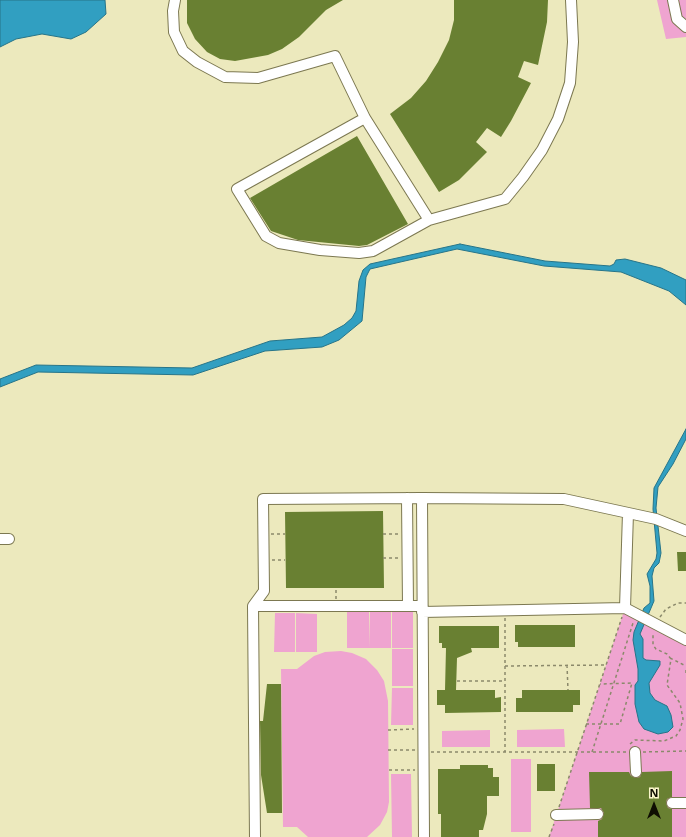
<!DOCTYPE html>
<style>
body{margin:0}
#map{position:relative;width:686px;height:837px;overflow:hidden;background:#ece9bd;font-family:"Open Sans",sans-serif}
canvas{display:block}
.north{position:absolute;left:634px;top:785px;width:40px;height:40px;-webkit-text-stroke:3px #faf6ca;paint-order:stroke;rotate:0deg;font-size:11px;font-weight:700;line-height:16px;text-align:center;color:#0f0e02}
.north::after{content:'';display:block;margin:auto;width:14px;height:18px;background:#0f0e02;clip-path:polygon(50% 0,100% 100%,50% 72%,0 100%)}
</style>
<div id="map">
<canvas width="686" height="837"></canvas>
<div class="north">N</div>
</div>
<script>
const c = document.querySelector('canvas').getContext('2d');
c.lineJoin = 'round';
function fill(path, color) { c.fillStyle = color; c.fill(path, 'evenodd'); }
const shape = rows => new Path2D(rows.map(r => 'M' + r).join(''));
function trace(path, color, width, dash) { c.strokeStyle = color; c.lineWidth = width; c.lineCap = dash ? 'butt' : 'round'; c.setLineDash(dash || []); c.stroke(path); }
const green = shape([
 [657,0,686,0,686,37,666,39],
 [625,608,686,640,686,837,549,837],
 [347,611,369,611,369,648,347,648],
 [370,611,391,611,391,648,369,648],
 [392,611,413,611,413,648,392,648],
 [275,613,295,613,295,652,274,652],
 [296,613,317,614,317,652,296,652],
 [392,649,413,649,413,686,392,686],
 [341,651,352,653,366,659,377,670,384,681,388,701,389,802,387,812,380,825,367,837,308,837,297,827,283,827,281,669,297,669,314,656,325,652],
 [392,688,413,688,413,725,391,725],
 [564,729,565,747,517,747,517,730],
 [490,730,490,747,442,747,442,731],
 [511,759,531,759,531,832,511,832],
 [391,774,411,774,412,837,392,837]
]);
const water = shape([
 [0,0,105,0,106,14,86,32,71,39,42,34,16,39,0,47,0,0],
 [460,244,545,261,610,266,614,264,616,260,625,259,661,268,686,280,686,305,669,291,621,272,544,266,457,249,370,269,366,277,362,321,339,340,322,347,265,351,193,375,38,372,0,387,0,379,36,365,192,368,270,341,322,337,344,325,352,318,356,311,359,281,363,270,370,264,460,244],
 [686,429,686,439,673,464,658,487,656,508,661,553,659,563,654,568,652,576,654,601,640,634,643,639,643,658,646,660,660,661,660,665,649,683,650,693,655,700,667,706,671,715,673,727,668,732,658,734,644,729,639,722,635,704,635,685,638,681,638,669,633,640,634,632,644,608,650,603,650,586,647,574,656,559,657,553,653,509,654,488,686,429]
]);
const building = shape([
 [187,0,343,0,326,10,299,37,282,49,268,55,235,61,220,59,207,52,195,39,187,23],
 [454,0,548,0,547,22,538,65,524,61,518,77,531,83,511,121,501,137,487,128,476,142,487,152,459,180,439,192,390,114,411,98,426,81,438,62,449,40,454,20],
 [357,136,408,224,367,245,359,246,298,240,271,231,250,198],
 [383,511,384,588,286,588,285,512],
 [677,552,686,552,686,571,678,571],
 [515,625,575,625,575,647,518,647,518,642,515,642],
 [439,626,499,626,499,648,471,648,472,652,457,658,456,690,495,690,495,698,501,697,501,712,445,713,445,705,437,705,437,690,445,690,446,648,442,648,442,643,439,643],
 [267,684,281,684,282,813,267,813,261,775,260,721,263,721],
 [522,690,580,690,580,705,573,705,573,712,516,712,516,698,522,698],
 [537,764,555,764,555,791,537,791],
 [460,765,488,765,488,768,493,768,493,777,499,777,499,796,487,796,487,814,483,830,479,830,479,837,441,837,441,814,438,814,438,769,460,769],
 [672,771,672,797,667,799,666,803,668,808,672,809,672,837,598,837,598,821,602,819,604,813,601,808,590,808,589,772,629,772,631,776,636,778,640,777,642,772]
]);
const path = shape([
 [271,534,285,534],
 [383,534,399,534],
 [383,558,399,558],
 [272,560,285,560],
 [336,599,336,588],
 [660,617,666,609,678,603,686,603],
 [505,618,505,752],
 [670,658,686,666],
 [567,665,568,690],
 [505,666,605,665],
 [686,670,686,675],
 [457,681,505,681],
 [586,724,620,724,632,683,600,684],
 [388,730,414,729],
 [630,744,635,740,664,741,676,736,680,730,683,719,680,703,667,685,671,659,667,654,656,649,653,645,653,633],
 [388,750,415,750],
 [431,752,627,752],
 [592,752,633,623],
 [643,752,686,751],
 [389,770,415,770],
 [559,807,622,617],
 [549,837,554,824]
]);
const minor = shape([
 [175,0,173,11,174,32,183,51,197,62,225,77,258,78,335,56,365,118,429,220],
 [673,0,677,19,686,27],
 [365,118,237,189,266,236,279,243,320,250,359,253,373,251,429,220,505,199,523,177,542,150,558,119,570,83,573,42,571,0],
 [407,498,408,606],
 [0,539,9,539],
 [253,606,264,591,263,499,422,498],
 [625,608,628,513],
 [422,612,625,608,686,640],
 [635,752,636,772],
 [672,803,686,803],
 [556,815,598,814],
 [255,837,253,606,422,606],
 [424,837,422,498,564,499,656,519,686,531]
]);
fill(green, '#efa4d0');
fill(water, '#319fc1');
trace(water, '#277488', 1);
fill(building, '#698032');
trace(minor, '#7c7851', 12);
trace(path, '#8b896b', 1.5, [3, 3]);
trace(minor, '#fff', 10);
</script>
